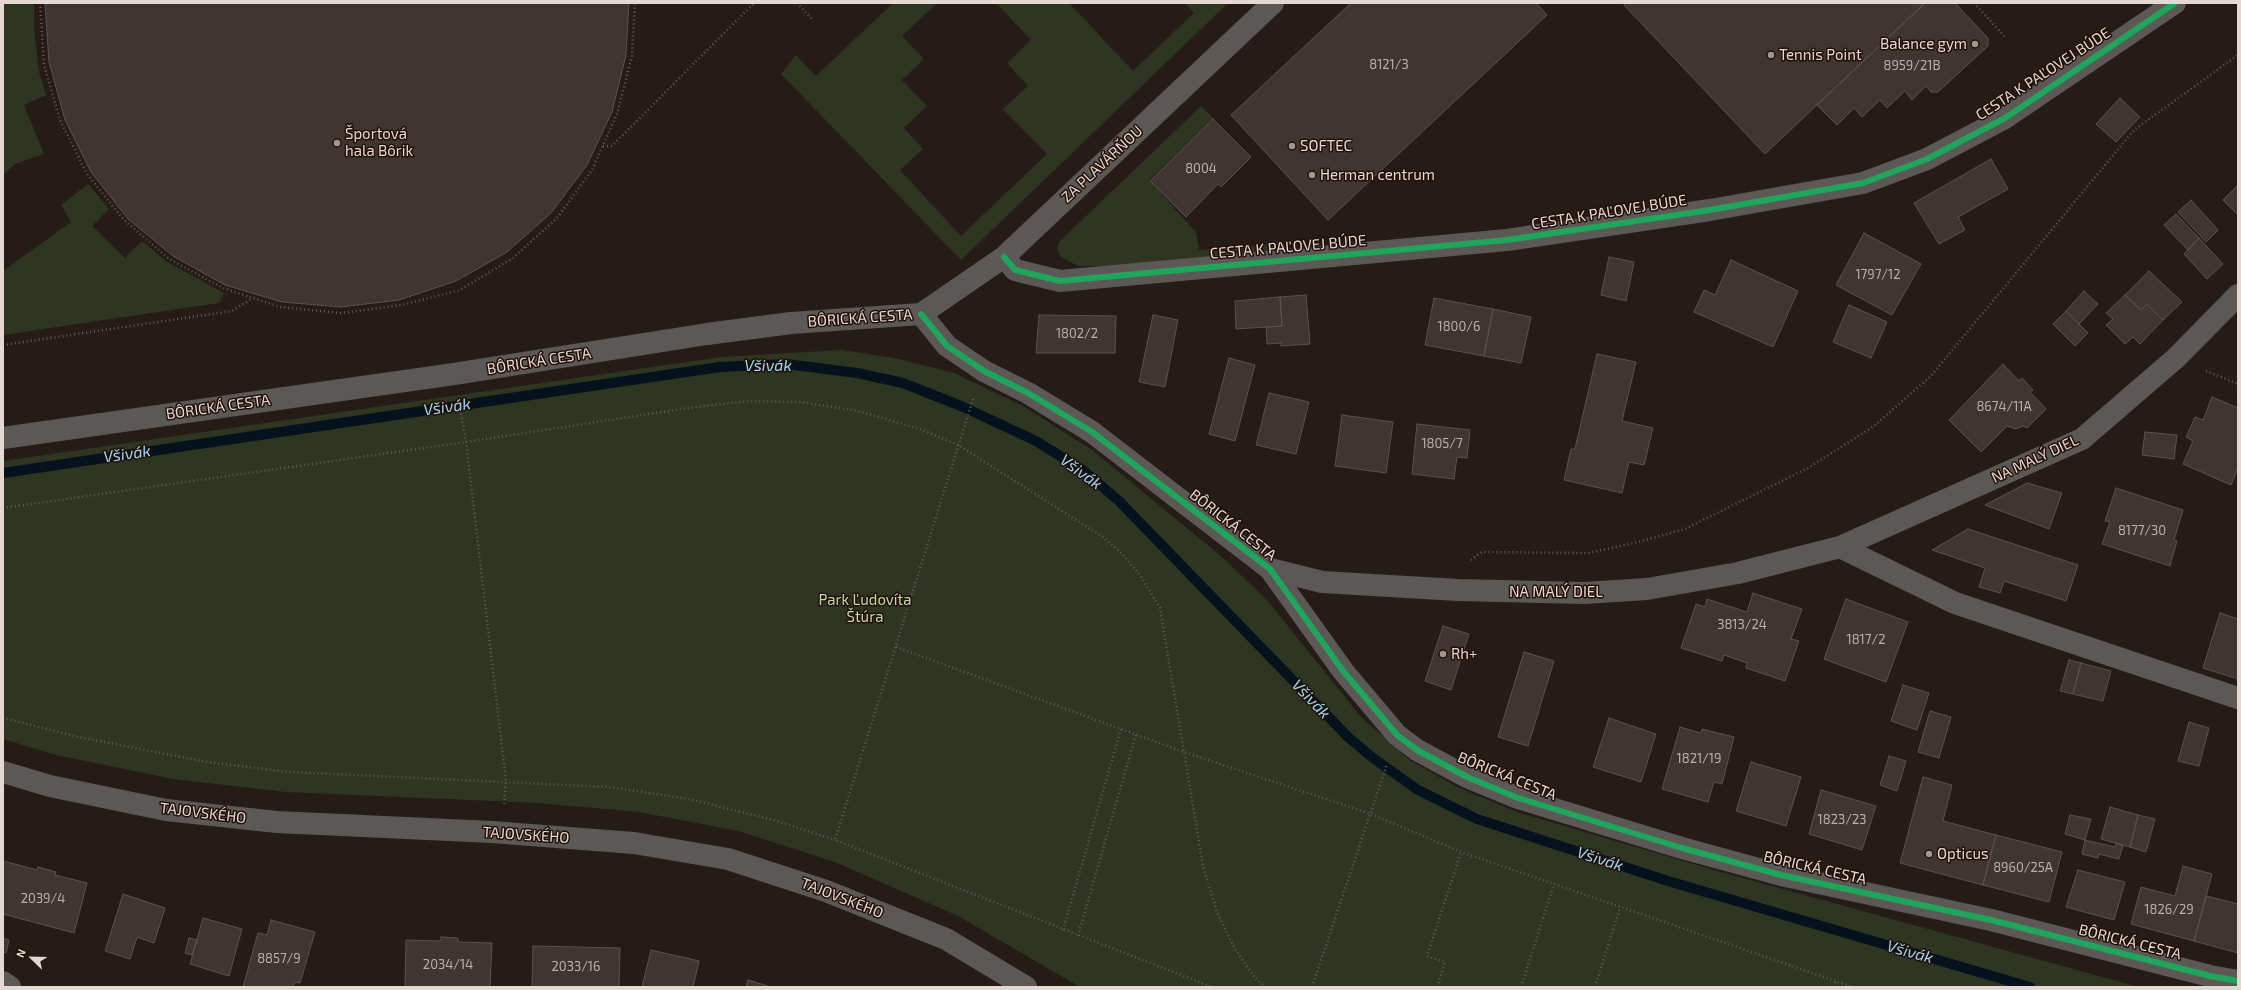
<!DOCTYPE html>
<meta charset="utf-8">
<style>
body{margin:0}
#map{position:relative;width:2241px;height:990px;overflow:hidden;background:#261c17;font-family:"Exo 2",sans-serif}
canvas{display:block}
.frame{position:absolute;inset:0;border:4px solid #e5d8d2;pointer-events:none}
.north{position:absolute;left:12px;top:938px;width:40px;height:40px;-webkit-text-stroke:3px #221008;paint-order:stroke;rotate:293deg;font-size:11px;font-weight:700;line-height:16px;text-align:center;color:#e5d8d2}
.north::after{content:'';display:block;margin:auto;width:14px;height:18px;background:#e5d8d2;clip-path:polygon(50% 0,100% 100%,50% 72%,0 100%)}
</style>
<div id="map">
<canvas width="2241" height="990"></canvas>
<div class="frame"></div>
<div class="north">N</div>
</div>
<script>
const c = document.querySelector('canvas').getContext('2d');
c.lineJoin = 'round';
function fill(path, color) { c.fillStyle = color; c.fill(path, 'evenodd'); }
const shape = rows => new Path2D(rows.map(r => 'M' + r).join(''));
function trace(path, color, width, dash) { c.strokeStyle = color; c.lineWidth = width; c.lineCap = dash ? 'butt' : 'round'; c.setLineDash(dash || []); c.stroke(path); }
function drawText(font, color, halo, rows, align = 'center') {
  c.font = font + ' "Exo 2",sans-serif'; c.lineWidth = 3; c.setLineDash([]); c.textBaseline = 'middle'; c.strokeStyle = halo; c.fillStyle = color; for (const [text, x, y, turn = 0] of rows) {
    c.save(); c.translate(x, y); c.rotate((+turn || 0) * Math.PI / 180); c.textAlign = isNaN(turn) ? turn : align; if (halo) c.strokeText(text, 0, 0); c.fillText(text, 0, 0); c.restore();
  }
}
const green = shape([
 [3,3,34,3,34,30,39,72,46,95,24,105,44,154,15,164,3,175],
 [893,3,937,3,902,36,924,59,902,80,927,106,904,128,923,149,900,170,961,236,1047,154,1003,109,1028,86,1007,63,1031,40,996,3,1069,3,1133,71,1194,13,1185,3,1228,3,961,260,781,74,796,55,816,76],
 [1201,106,1213,118,1149,180,1196,232,1199,250,1273,245,1279,249,1271,254,1189,258,1163,264,1119,267,1078,266,1061,257,1057,248,1060,241],
 [88,184,109,209,92,226,125,258,142,241,166,261,224,293,219,303,3,335,3,271,71,222,61,205],
 [842,350,894,358,954,373,1023,406,1092,450,1221,556,1268,601,1361,717,1411,761,1459,788,1520,813,1728,874,2139,987,1080,987,958,916,835,862,738,831,639,812,539,803,285,792,173,779,56,755,3,739,3,461,721,357]
]);
const stream = shape([
 [3,473,720,367,786,364,857,373,903,383,961,406,1036,441,1084,471,1119,501,1348,737,1373,758,1418,790,1477,819,1668,881,2030,987]
]);
const building = shape([
 [45,3,629,3,626,55,612,112,587,165,551,213,507,252,456,281,399,300,341,307,282,302,225,285,173,256,128,219,91,172,65,120,49,62,45,3],
 [1351,3,1536,3,1547,15,1328,220,1231,115,1351,3],
 [1626,3,1925,3,1765,154,1624,5,1626,3],
 [1925,3,1955,3,1988,38,1988,46,1938,92,1931,92,1926,86,1912,100,1905,91,1887,108,1880,100,1862,117,1854,108,1837,125,1817,105,1925,3],
 [2120,98,2140,117,2116,142,2096,124,2120,98],
 [1213,119,1251,157,1221,187,1218,184,1186,217,1150,181,1213,119],
 [1991,159,2008,189,1958,217,1965,230,1939,244,1914,203,1991,159],
 [2238,185,2238,215,2223,200,2238,185],
 [2191,200,2218,230,2206,242,2178,212,2191,200],
 [2176,214,2199,238,2188,250,2164,225,2176,214],
 [1864,233,1921,264,1892,315,1836,285,1864,233],
 [2199,238,2223,264,2207,279,2184,254,2199,238],
 [1609,257,1634,262,1626,301,1601,295,1609,257],
 [1731,260,1798,291,1773,347,1694,312,1704,290,1715,295,1731,260],
 [2149,271,2182,302,2163,320,2147,304,2141,310,2125,295,2149,271],
 [2084,291,2098,304,2079,324,2066,311,2084,291],
 [1306,295,1310,344,1281,346,1281,343,1267,344,1266,327,1282,326,1280,297,1306,295],
 [2125,295,2141,310,2147,304,2163,320,2140,344,2133,337,2125,344,2106,325,2113,319,2106,313,2125,295],
 [1280,297,1282,326,1236,329,1235,301,1280,297],
 [1434,298,1493,309,1484,356,1425,345,1434,298],
 [1849,305,1887,322,1871,358,1833,342,1849,305],
 [1493,309,1531,317,1521,363,1484,356,1493,309],
 [2066,311,2088,333,2075,346,2053,324,2066,311],
 [1039,315,1116,316,1115,353,1036,353,1039,315],
 [1153,315,1178,320,1165,387,1139,382,1153,315],
 [1597,354,1636,362,1622,421,1653,428,1644,465,1629,462,1622,493,1564,480,1571,449,1575,449,1597,354],
 [1229,358,1255,365,1235,441,1209,434,1229,358],
 [2003,364,2019,381,2022,378,2033,390,2030,392,2046,409,2027,428,2024,426,2016,429,2007,426,1981,452,1949,420,2003,364],
 [1269,393,1309,402,1296,454,1256,445,1269,393],
 [2212,397,2238,408,2238,468,2231,485,2183,464,2193,441,2186,437,2195,417,2203,420,2212,397],
 [1342,415,1393,422,1386,473,1335,466,1342,415],
 [1417,424,1470,430,1467,458,1457,457,1454,479,1412,474,1417,424],
 [2145,432,2177,435,2174,459,2142,455,2145,432],
 [2027,483,2062,493,2049,529,1985,505,2027,483],
 [2116,488,2183,510,2174,540,2177,541,2170,566,2102,544,2110,522,2105,521,2116,488],
 [1968,529,2078,565,2066,601,2004,581,2000,593,1979,587,1985,568,1932,550,1968,529],
 [1753,593,1802,609,1791,639,1799,641,1785,681,1746,668,1747,663,1724,655,1722,661,1681,648,1696,604,1705,607,1707,599,1747,612,1753,593],
 [1846,599,1908,622,1886,682,1824,659,1846,599],
 [2220,613,2238,619,2238,679,2203,668,2220,613],
 [1443,626,1469,634,1451,690,1425,681,1443,626],
 [1524,652,1554,661,1528,746,1498,737,1524,652],
 [2069,660,2081,663,2073,694,2060,691,2069,660],
 [2081,663,2111,671,2103,701,2073,694,2081,663],
 [1903,685,1929,693,1917,730,1891,721,1903,685],
 [1930,711,1951,717,1939,758,1918,752,1930,711],
 [1609,718,1656,734,1641,782,1593,767,1609,718],
 [2189,722,2209,728,2199,766,2178,761,2189,722],
 [1680,727,1701,733,1702,729,1734,737,1722,784,1714,782,1708,802,1662,789,1680,727],
 [1889,756,1906,761,1897,791,1880,785,1889,756],
 [1751,762,1801,777,1786,826,1736,811,1751,762],
 [1923,777,1952,785,1943,821,1996,835,1983,885,1900,863,1923,777],
 [1821,790,1876,806,1862,850,1809,834,1821,790],
 [2110,807,2138,815,2130,847,2101,839,2110,807],
 [2070,815,2091,819,2085,840,2065,834,2070,815],
 [2138,815,2155,819,2146,852,2130,847,2138,815],
 [1996,835,2062,852,2049,902,1983,885,1996,835],
 [2085,840,2115,847,2116,843,2123,846,2119,859,2099,854,2098,858,2082,854,2085,840],
 [3,861,37,870,38,867,56,872,55,875,87,883,74,933,3,914,3,861],
 [2183,866,2212,874,2194,941,2131,924,2141,887,2175,896,2183,866],
 [2078,870,2125,882,2114,920,2066,907,2078,870],
 [123,894,165,908,154,943,137,937,130,959,105,951,123,894],
 [2206,896,2238,904,2238,953,2194,941,2206,896],
 [203,918,242,929,229,976,190,964,203,918],
 [271,920,315,932,300,983,295,982,293,987,243,987,258,933,267,935,271,920],
 [441,937,458,938,458,942,492,943,490,987,405,987,406,940,441,941,441,937],
 [3,938,9,940,6,953,3,952,3,938],
 [189,938,197,940,192,955,185,953,189,938],
 [533,946,620,948,619,987,532,987,533,946],
 [651,950,699,961,693,987,642,987,651,950],
 [748,980,771,987,746,987,748,980]
]);
const path = shape([
 [40,3,44,65,60,120,87,174,123,219,169,259,223,288,280,307,341,313,402,305,460,290,513,258,557,218,592,170,617,114,632,56,635,3],
 [797,3,812,19],
 [1974,3,2006,38],
 [603,146,612,146,754,3],
 [3,345,232,311,253,298],
 [2206,371,2238,384],
 [973,399,835,840,1212,987],
 [459,402,466,442,506,781,504,804],
 [3,508,466,442,688,408,748,401,802,402,858,411,920,429,958,445,1103,537,1121,553,1140,575,1160,608,1203,866,1217,912,1235,949,1255,978,1265,987],
 [1471,560,1482,552,1589,553,1634,543,1685,529,1808,468,1874,426,1931,376,2134,130,2238,55],
 [896,647,1184,752,1371,814,1461,852,1853,987],
 [3,718,78,737,207,762,290,772,609,787,689,799,774,820,835,840],
 [3,840,4,840],
 [1063,930,1121,729],
 [1078,936,1136,734],
 [1312,987,1387,764],
 [1437,987,1445,962,1427,956,1461,852],
 [1521,987,1554,884],
 [1595,987,1620,908],
 [1834,987,1836,981]
]);
const minor = shape([
 [1004,257,1015,270,1060,281,1507,240,1710,210,1863,183,1927,159,2005,118,2175,3],
 [921,314,947,346,984,371,1028,393,1092,432,1270,569,1343,671,1397,735,1417,750,1467,777,1518,798,1682,848,1781,875,1991,920,2210,976,2238,981],
 [921,314,1004,257,1273,3],
 [3,438,454,374,707,334,791,323,921,314],
 [1840,547,1955,603,2238,698],
 [1270,569,1322,582,1458,590,1584,593,1647,589,1738,573,1840,547,2082,439,2176,358,2238,295],
 [3,772,50,786,166,810,277,822,492,832,634,843,728,859,826,891,946,939,1026,987],
 [3,982,10,987]
]);
const cycleway = shape([
 [1004,257,1015,270,1060,281,1507,240,1710,210,1863,183,1927,159,2005,118,2175,3],
 [921,314,947,346,984,371,1028,393,1092,432,1270,569,1343,671,1397,735,1417,750,1467,777,1518,798,1682,848,1781,875,1991,920,2210,976,2238,981]
]);
const markers = [
 [1975,44,4,"#a29691"],
 [1771,55,4,"#a29691"],
 [337,143,4,"#a29691"],
 [1292,146,4,"#a29691"],
 [1312,175,4,"#a29691"],
 [1443,654,4,"#a29691"],
 [1929,854,4,"#a29691"]
];
const numberNames = [
 ["8121/3",1389,65],
 ["8959/21B",1912,66],
 ["8004",1201,169],
 ["1797/12",1878,275],
 ["1800/6",1459,327],
 ["1802/2",1077,334],
 ["8674/11A",2004,407],
 ["1805/7",1442,444],
 ["8177/30",2142,531],
 ["3813/24",1742,625],
 ["1817/2",1866,640],
 ["1821/19",1699,759],
 ["1823/23",1842,820],
 ["8960/25A",2023,868],
 ["2039/4",43,899],
 ["1826/29",2169,910],
 ["8857/9",279,959],
 ["2034/14",448,965],
 ["2033/16",576,967]
];
const poiNames = [
 ["Balance gym",1967,44,"right"],
 ["Tennis Point",1779,55],
 ["Športová",345,134],
 ["hala Bôrik",345,151],
 ["SOFTEC",1300,146],
 ["Herman centrum",1320,175],
 ["Rh+",1451,654],
 ["Opticus",1937,854]
];
const streetNames = [
 ["CESTA K PAĽOVEJ BÚDE",2043,74,-33],
 ["ZA PLAVÁRŇOU",1102,164,-43],
 ["CESTA K PAĽOVEJ BÚDE",1609,212,-9],
 ["CESTA K PAĽOVEJ BÚDE",1288,247,-5],
 ["BÔRICKÁ CESTA",860,318,-4],
 ["BÔRICKÁ CESTA",539,361,-9],
 ["BÔRICKÁ CESTA",218,407,-8],
 ["NA MALÝ DIEL",2035,459,-25],
 ["BÔRICKÁ CESTA",1233,525,38],
 ["NA MALÝ DIEL",1556,592],
 ["BÔRICKÁ CESTA",1507,776,22],
 ["TAJOVSKÉHO",203,813,7],
 ["TAJOVSKÉHO",526,835,4],
 ["BÔRICKÁ CESTA",1815,868,13],
 ["TAJOVSKÉHO",842,898,21],
 ["BÔRICKÁ CESTA",2130,942,14]
];
const parkNames = [
 ["Park Ľudovíta",865,600],
 ["Štúra",865,617]
];
const waterNames = [
 ["Všivák",768,366],
 ["Všivák",447,407,-8],
 ["Všivák",127,454,-8],
 ["Všivák",1081,472,36],
 ["Všivák",1311,699,46],
 ["Všivák",1600,859,18],
 ["Všivák",1910,952,16]
];
fill(green, '#2e3521');
trace(stream, '#03121c', 10);
fill(building, '#403631');
trace(building, '#5b524e', 1);
trace(path, '#605b58', 2.5, [1, 3]);
trace(minor, '#5c5856', 22);
trace(cycleway, '#20a55d', 6);
for (const [x, y, r, color] of markers) { const dot = new Path2D(); dot.arc(x, y, r, 0, 2 * Math.PI); c.fillStyle = color; c.fill(dot); trace(dot, '#221008', 1.5); }
drawText('13px', '#bcb0aa', null, numberNames);
drawText('15px', '#e5d8d2', '#221008', poiNames, 'left');
drawText('15px', '#e5d8d2', '#221008', streetNames);
drawText('15px', '#c3dca6', '#221008', parkNames);
drawText('italic 16px', '#9bd7f8', '#221008', waterNames);
</script>
